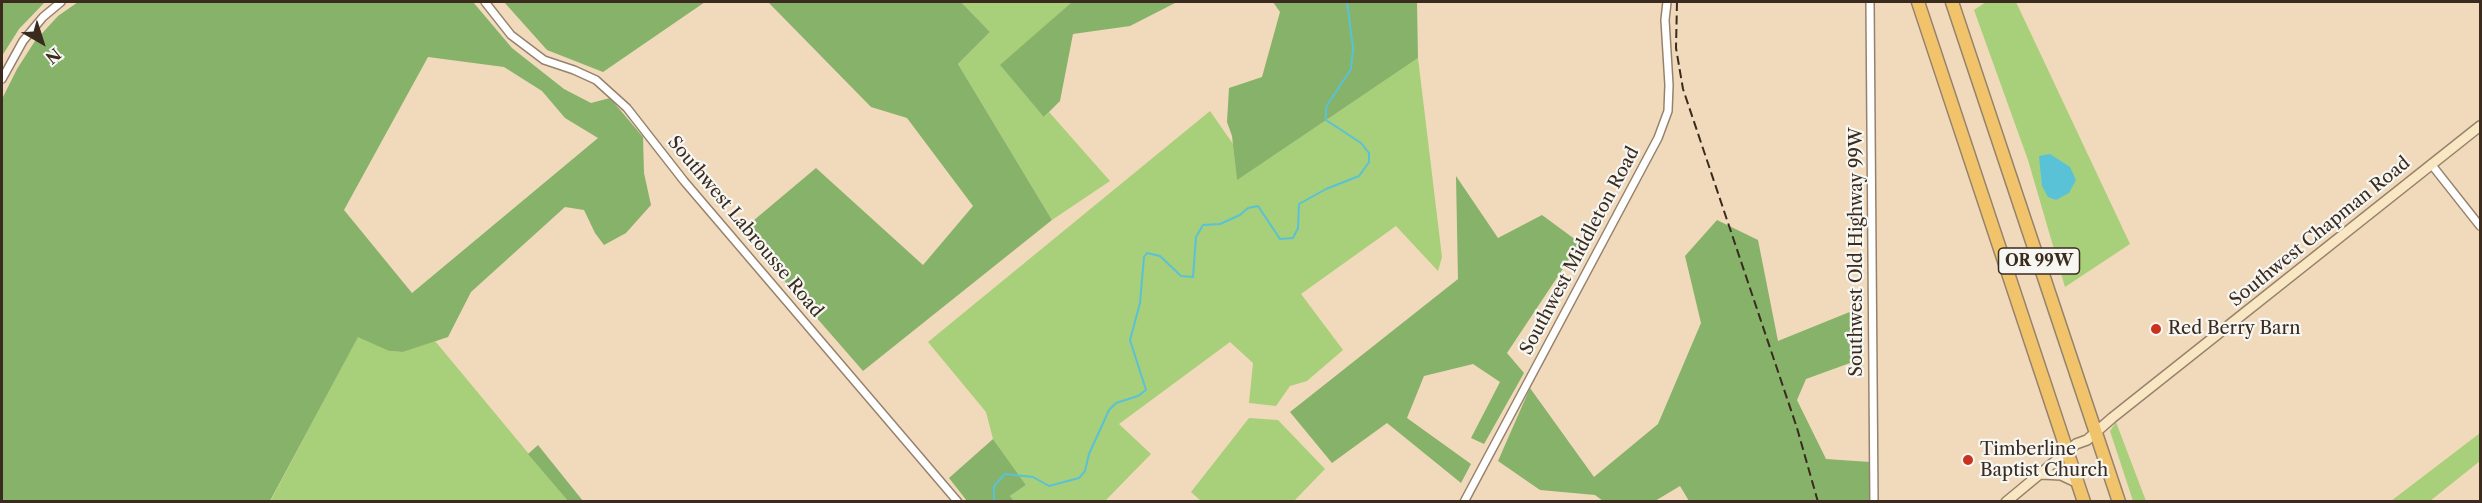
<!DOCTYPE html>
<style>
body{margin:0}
#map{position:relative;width:2482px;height:503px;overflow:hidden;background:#f1dabb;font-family:"Libre Caslon Text",serif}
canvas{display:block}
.frame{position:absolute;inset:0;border:3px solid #3b2a1e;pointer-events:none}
.north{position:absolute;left:12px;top:12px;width:60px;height:60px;-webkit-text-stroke:4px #f6f6f2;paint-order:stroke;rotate:141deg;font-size:16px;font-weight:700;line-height:24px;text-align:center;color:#3b2a1e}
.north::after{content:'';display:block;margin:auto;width:21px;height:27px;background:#3b2a1e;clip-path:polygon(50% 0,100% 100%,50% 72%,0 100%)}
</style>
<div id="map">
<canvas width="2482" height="503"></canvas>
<div class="frame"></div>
<div class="north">N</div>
</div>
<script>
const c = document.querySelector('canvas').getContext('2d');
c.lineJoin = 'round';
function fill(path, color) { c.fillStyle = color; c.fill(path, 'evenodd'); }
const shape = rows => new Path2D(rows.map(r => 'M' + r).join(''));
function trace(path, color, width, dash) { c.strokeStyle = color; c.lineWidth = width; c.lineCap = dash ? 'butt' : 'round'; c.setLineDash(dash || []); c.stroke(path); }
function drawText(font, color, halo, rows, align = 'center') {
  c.font = font + ' "Libre Caslon Text",serif'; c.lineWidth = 4.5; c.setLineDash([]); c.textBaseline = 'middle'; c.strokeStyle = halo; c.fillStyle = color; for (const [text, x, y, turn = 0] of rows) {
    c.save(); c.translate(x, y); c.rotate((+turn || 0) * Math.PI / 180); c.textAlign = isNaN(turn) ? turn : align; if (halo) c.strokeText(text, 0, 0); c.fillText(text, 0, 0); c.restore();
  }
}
const green = shape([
 [961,2,1072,2,1001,66,1045,117,1049,112,1110,181,1052,220,958,64,990,32],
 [1986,2,2016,2,2130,244,2065,287,2028,160,1974,10],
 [1418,58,1442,257,1438,271,1396,226,1301,294,1343,350,1307,381,1290,386,1276,406,1249,403,1253,363,1230,342,1119,424,1151,454,1105,501,1014,501,1010,496,1026,485,993,439,986,412,928,342,1210,111,1233,144,1237,179],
 [358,336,389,351,403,352,435,341,568,501,270,502],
 [1249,418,1278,420,1325,469,1294,501,1201,501,1191,492],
 [2116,422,2146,501,2133,501,2110,431],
 [2480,433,2480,461,2430,501,2391,501]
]);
const forest = shape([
 [2,2,45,2,19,29,2,56],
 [78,2,473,2,512,48,564,89,591,103,610,98,643,137,644,173,651,205,626,233,604,245,595,233,584,210,565,207,471,292,448,337,403,352,389,351,358,337,270,501,2,501,2,99,17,69,35,41,58,16],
 [428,57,504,67,542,91,565,118,598,138,412,293,344,210],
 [504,2,705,2,603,72,547,50],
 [768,2,961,2,990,32,958,64,1052,220,863,371,741,231,816,168,923,265,973,206,907,118,871,107],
 [1072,2,1177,2,1130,26,1073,34,1060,101,1044,117,1000,65],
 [1273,2,1417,2,1418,58,1237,180,1232,136,1227,122,1229,88,1262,77,1280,12],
 [1456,176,1498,238,1542,215,1580,243,1507,353,1524,373,1484,444,1471,438,1500,382,1473,364,1424,376,1407,418,1471,464,1461,483,1387,423,1332,463,1290,412,1458,279],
 [1717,220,1758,240,1778,341,1857,309,1861,359,1806,379,1797,400,1826,459,1870,462,1871,501,1689,501,1680,486,1655,501,1603,501,1595,495,1540,490,1498,461,1530,388,1594,477,1658,424,1701,323,1685,256],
 [993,439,1026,485,1010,496,1014,501,967,501,949,478],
 [538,445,583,501,568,501,528,454]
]);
const water = shape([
 [2050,154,2070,167,2076,180,2069,193,2056,200,2048,197,2042,186,2039,156]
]);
const stream = shape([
 [994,502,994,486,1005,474,1033,477,1049,486,1079,478,1085,471,1089,454,1109,410,1116,403,1138,396,1146,390,1130,340,1140,303,1144,257,1147,253,1160,256,1181,276,1193,277,1196,237,1203,225,1220,224,1240,215,1248,208,1258,206,1280,239,1293,238,1298,228,1299,204,1326,189,1359,176,1369,162,1369,153,1361,143,1326,120,1326,107,1351,69,1353,48,1347,2]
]);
const street = shape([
 [485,2,511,35,544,60,574,70,596,80,627,108,684,181,958,502],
 [1870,2,1874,502],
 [2,79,23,41,43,17,61,2],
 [2431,164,2480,226],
 [1464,502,1658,138,1668,111,1669,85,1665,20,1667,2]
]);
const secondary = shape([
 [2041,474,2061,475,2078,483],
 [2006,502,2076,444,2087,440,2112,418,2480,126]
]);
const highway = shape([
 [1918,2,2084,502],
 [1952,2,2119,502]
]);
const rail = shape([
 [1677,2,1676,48,1683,89,1797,428,1818,502]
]);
const markers = [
 [2156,329,6,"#c8321e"],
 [1968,460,6,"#c8321e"]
];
const shields = [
 [2039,261,81]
];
const shieldNames = [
 ["OR 99W",2039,261]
];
const streetNames = [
 ["Southwest Labrousse Road",745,227,50],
 ["Southwest Chapman Road",2320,232,-39],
 ["Southwest Middleton Road",1580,251,-62],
 ["Southwest Old Highway 99W",1857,252,-90]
];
const poiNames = [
 ["Red Berry Barn",2168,329],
 ["Timberline",1980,450],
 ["Baptist Church",1980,471]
];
fill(green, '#a8cf79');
fill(forest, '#86b269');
fill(water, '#5ac2d6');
trace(stream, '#5ac2d6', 2);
trace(street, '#96826c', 10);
trace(secondary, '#96826c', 12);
trace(highway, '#96826c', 15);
trace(street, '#fff', 7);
trace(secondary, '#f9e7c3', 9);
trace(highway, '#f1c36a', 12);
trace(rail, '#3b2a1e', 2, [9, 4.5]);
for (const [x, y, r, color] of markers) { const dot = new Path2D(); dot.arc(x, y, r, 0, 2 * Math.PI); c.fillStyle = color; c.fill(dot); trace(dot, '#f6f6f2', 2); }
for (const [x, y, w] of shields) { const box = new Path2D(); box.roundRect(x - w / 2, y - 13, w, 26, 4.5); c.fillStyle = '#f6f6f2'; c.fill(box); trace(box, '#3b2a1e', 1.5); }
drawText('bold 16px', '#3b2a1e', null, shieldNames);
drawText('18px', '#3b2a1e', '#f6f6f2', streetNames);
drawText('18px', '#3b2a1e', '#f6f6f2', poiNames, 'left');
</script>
